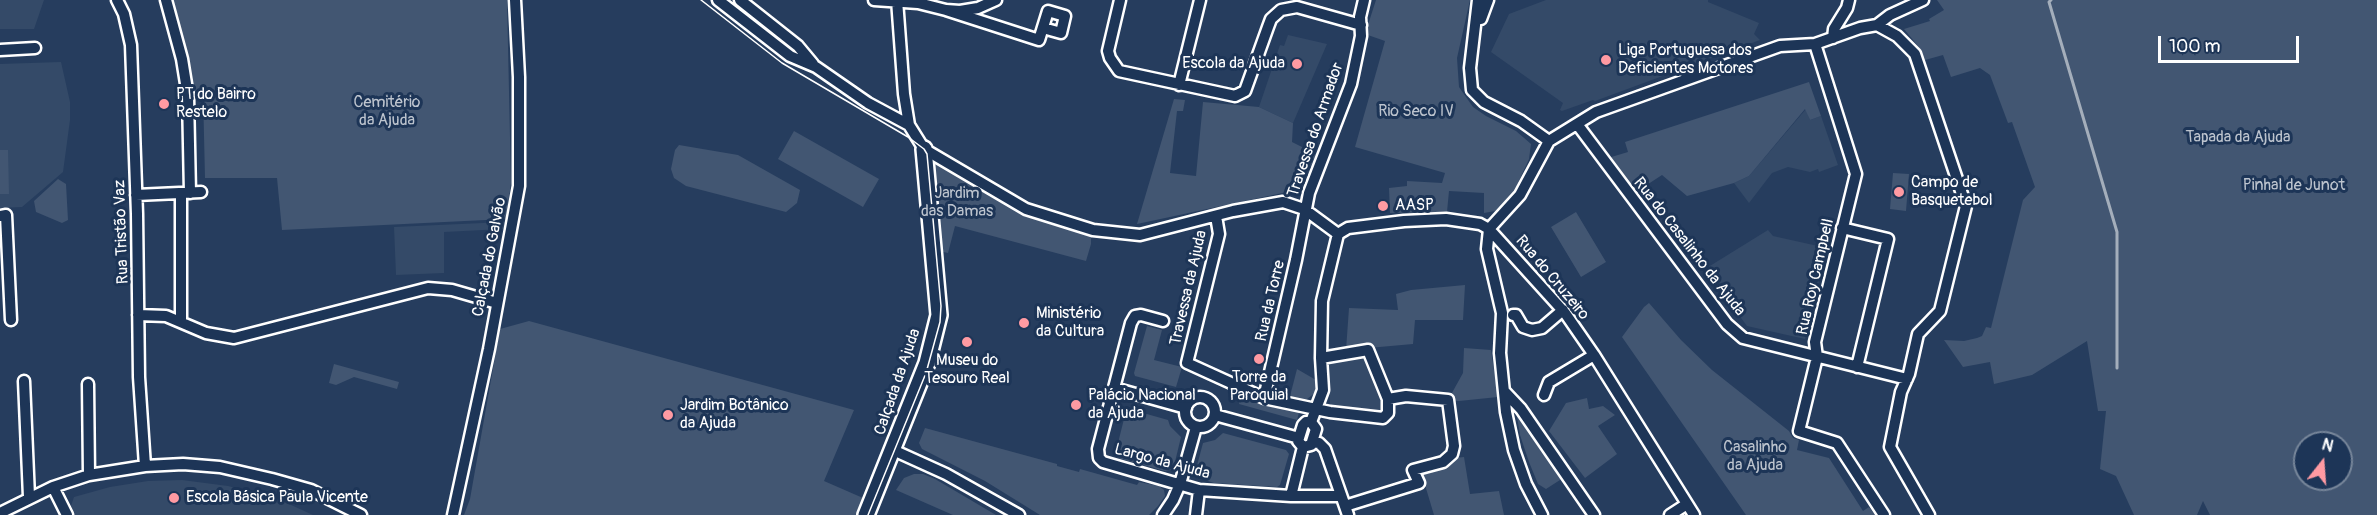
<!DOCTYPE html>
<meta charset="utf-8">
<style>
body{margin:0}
#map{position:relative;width:2377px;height:515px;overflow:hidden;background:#263d5e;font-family:Pangolin,sans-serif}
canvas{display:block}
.north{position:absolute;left:2293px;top:431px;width:60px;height:60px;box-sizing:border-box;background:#1d3557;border:2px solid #77869a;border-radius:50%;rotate:17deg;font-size:16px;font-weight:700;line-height:24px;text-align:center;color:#fff}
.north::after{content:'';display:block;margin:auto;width:21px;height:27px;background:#ff9aa2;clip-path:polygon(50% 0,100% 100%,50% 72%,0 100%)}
.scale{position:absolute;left:2158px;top:36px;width:141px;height:27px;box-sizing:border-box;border:3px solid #fff;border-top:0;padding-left:8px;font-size:18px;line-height:21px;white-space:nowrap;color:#fff;-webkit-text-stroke:4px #1d3557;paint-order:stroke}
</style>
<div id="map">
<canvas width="2377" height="515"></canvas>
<div class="north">N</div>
<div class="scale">100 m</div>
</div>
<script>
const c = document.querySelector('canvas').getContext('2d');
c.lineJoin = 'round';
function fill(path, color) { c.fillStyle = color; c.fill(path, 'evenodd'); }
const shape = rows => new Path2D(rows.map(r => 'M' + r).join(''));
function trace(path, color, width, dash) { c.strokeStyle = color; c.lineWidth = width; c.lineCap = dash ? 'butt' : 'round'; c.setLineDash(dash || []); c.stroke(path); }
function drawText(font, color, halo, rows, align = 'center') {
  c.font = font + ' Pangolin,sans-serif'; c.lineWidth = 6; c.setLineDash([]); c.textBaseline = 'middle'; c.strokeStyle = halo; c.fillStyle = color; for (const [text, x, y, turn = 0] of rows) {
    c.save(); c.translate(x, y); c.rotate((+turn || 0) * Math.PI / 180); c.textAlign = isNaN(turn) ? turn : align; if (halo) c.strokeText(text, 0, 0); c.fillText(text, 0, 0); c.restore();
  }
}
const built = shape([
 [0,0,44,0,34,29,0,29],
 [1546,0,1708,0,1708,2,1759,23,1754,34,1760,40,1595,101,1593,100,1562,111,1560,110,1563,103,1491,52,1509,14],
 [1288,35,1327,44,1293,123,1259,107,1280,45,1284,46],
 [61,62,70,102,70,120,63,172,22,207,0,208,0,64],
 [1806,109,1810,120,1821,116,1838,165,1819,172,1818,169,1810,172,1788,167,1772,173,1749,203,1734,183,1749,176],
 [505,222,503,229,444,232,444,273,396,275,394,227],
 [1768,230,1773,236,1827,248,1805,339,1747,326,1705,269],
 [1367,354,1380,384,1385,412,1381,414,1330,408,1329,360],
 [182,480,228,486,278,499,313,515,75,515,71,506,74,497,110,487,148,481]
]);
const green = shape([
 [171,0,507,0,511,183,506,219,282,230,277,178,205,178,203,92,193,91,188,73,191,70],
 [1376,0,1470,0,1457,58,1459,87,1473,107,1486,116,1516,131,1531,144,1529,159,1512,196,1495,211,1484,213,1484,193,1449,191,1447,212,1390,213,1389,188,1407,186,1407,181,1442,183,1445,173,1355,147,1385,41,1365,34],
 [1937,0,2377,0,2377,515,2210,515,2203,501,2197,515,2134,515,2116,476,2100,469,2106,411,2098,411,2087,341,2032,375,1994,384,1990,362,1963,367,1944,340,1964,341,1977,338,1982,336,1986,327,1991,328,2023,200,2035,187,2012,122,2008,123,1990,75,1980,68,1951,77,1943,55,1925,60,1922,51,1904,29,1930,21,1929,19,1944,10],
 [2305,443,2341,443,2341,479,2305,479],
 [1809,82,1821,116,1810,120,1805,109,1749,176,1734,183,1687,196,1662,175,1636,192,1608,158,1628,152,1625,142],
 [1174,99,1185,100,1183,111,1177,111,1170,173,1196,176,1203,102,1259,107,1293,123,1292,142,1316,154,1301,189,1137,224],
 [794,131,879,179,863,207,778,159],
 [679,145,738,155,800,190,797,203,786,212,686,186,674,178,671,169,675,150],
 [0,150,8,150,9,194,0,194],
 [931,161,1019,212,1087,233,1091,238,1091,244,1086,261,955,226,948,253,939,251],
 [1893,173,1909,174,1906,211,1890,209],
 [58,179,66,184,68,220,62,223,36,212,34,201],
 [1576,212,1606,262,1581,277,1551,227],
 [1465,285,1463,320,1415,320,1413,344,1346,350,1349,308,1398,310,1396,294,1411,290],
 [1649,303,1681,340,1712,370,1789,431,1793,438,1799,440,1797,450,1829,458,1863,511,1869,507,1875,515,1746,515,1622,337,1644,307],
 [529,321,854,410,824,481,863,498,856,515,464,515,470,499,500,329],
 [1147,326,1162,330,1154,360,1182,367,1176,387,1135,376,1134,373],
 [1464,348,1491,350,1498,397,1459,401,1448,400,1463,373],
 [334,364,399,382,397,389,354,377,336,385,329,383],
 [1297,369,1316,380,1317,384,1315,393,1303,402,1289,400],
 [1242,393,1300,409,1297,420,1239,404],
 [1587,398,1589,409,1603,406,1615,415,1598,426,1617,454,1585,478,1549,431,1566,403],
 [1129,409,1168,420,1170,426,1181,437,1174,466,1171,470,1165,471,1118,458,1115,455,1126,411],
 [1516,410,1566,472,1560,480,1546,489,1538,484,1529,462,1520,435],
 [925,428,1057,464,1057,466,1079,472,1080,469,1137,485,1139,482,1159,486,1164,490,1165,496,1158,506,1149,515,1040,515,985,481,922,449,919,443],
 [1223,433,1286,450,1289,454,1280,485,1277,487,1214,483,1196,477,1195,473,1203,443,1215,440],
 [1464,457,1470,494,1499,491,1504,515,1434,515,1422,475,1448,467,1455,458],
 [914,474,923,474,935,479,996,515,953,515,896,490,904,478]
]);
const stream = shape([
 [2051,0,2049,2,2117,232,2117,368]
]);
const street = shape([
 [117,0,124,14,131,45,137,214,139,377,145,466],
 [166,0,182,59,188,96,190,193],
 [718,0,790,56,816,67,868,103,909,125],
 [740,0,798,46,813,64],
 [874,0,918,3,946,10,960,11,978,8,996,0],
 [897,0,904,94,909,125,924,149,1026,209,1093,230,1140,235,1233,211,1283,202,1304,209,1338,234],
 [1120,0,1108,51,1110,58,1119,71,1235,96,1245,91,1268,27,1271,19,1281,10,1297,7,1361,25],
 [1478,0,1470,68,1472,90,1484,102,1521,121,1549,141],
 [946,10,1039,40,1048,11,1065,16,1061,33,1043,28],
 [1481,19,1488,0],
 [1877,25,1897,36,1915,54,1966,206,1940,311,1918,334,1909,374,1901,392,1890,447,1929,515],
 [1833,38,1834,29,1847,8,1849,0],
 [1815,44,1856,174,1815,342,1817,357,1799,431,1837,443,1884,515],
 [0,50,35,48],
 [1179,85,1200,0],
 [1577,124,1727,324,1743,338,1907,379],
 [181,193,181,320],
 [136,195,201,192],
 [0,216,6,215,11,320],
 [1216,216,1219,234,1187,363,1264,398,1330,412,1383,418,1388,413,1388,399,1368,350,1321,358],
 [1842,228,1888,239,1857,367],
 [1489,229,1520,195,1549,141,1596,112,1780,46,1815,44,1860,28,1877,25,1890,15,1923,0],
 [1489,229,1487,249,1502,313,1500,353,1506,412,1514,450,1526,484,1542,515],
 [1338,234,1348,228,1404,221,1446,219,1480,224,1489,229,1565,313,1594,355,1694,515],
 [138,315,166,316,206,333,234,338,428,288,452,290,497,303],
 [1513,315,1516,315,1523,327,1532,330,1542,328,1563,310],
 [1163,321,1141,315,1135,316,1131,323,1098,449,1099,458,1103,462,1199,490,1291,496,1341,496],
 [24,381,29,497],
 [88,384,89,475],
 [1114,388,1186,408],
 [1504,391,1521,409,1594,515],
 [1544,395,1549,382,1594,355],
 '1185 412a15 15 0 1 1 30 0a15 15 0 1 1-30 0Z',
 [1264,398,1296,260,1309,193,1351,84,1361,36,1360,17,1364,0],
 [1215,415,1299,438],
 [1311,422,1316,429,1311,445,1303,447,1298,441,1303,425,1306,422,1311,422,1323,390,1321,358,1322,301,1338,234],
 [1312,442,1319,443,1325,449,1348,515],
 [893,450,946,474,1019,515],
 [53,487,67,515],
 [1291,496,1303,447],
 [1345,506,1419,483,1413,470,1443,462,1452,454,1454,446,1448,400,1406,396,1388,399],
 [0,513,53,487,89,475,145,466,183,464,220,467,272,479,311,490,361,515],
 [453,515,489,349,519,186,519,77,515,0],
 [1163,515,1173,500,1180,484,1196,427],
 [1196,515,1199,490],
 [1670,515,1687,504]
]);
const secondary = shape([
 [866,515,927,363,939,315,924,149]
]);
const tram = shape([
 [701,0,782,63,908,137,924,149,927,154,941,306,940,322,926,373,868,515]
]);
const markers = [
 [1606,60,6,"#ff9aa2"],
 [1297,64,6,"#ff9aa2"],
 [164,104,6,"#ff9aa2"],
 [1899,192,6,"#ff9aa2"],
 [1383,206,6,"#ff9aa2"],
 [1024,323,6,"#ff9aa2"],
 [967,342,6,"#ff9aa2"],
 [1259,359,6,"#ff9aa2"],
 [1076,405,6,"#ff9aa2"],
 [668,415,6,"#ff9aa2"],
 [174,498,6,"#ff9aa2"]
];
const poiNames = [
 ["Liga Portuguesa dos",1618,51],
 ["Deficientes Motores",1618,69],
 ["Escola da Ajuda",1285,64,"right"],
 ["PT do Bairro",176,95],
 ["Restelo",176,113],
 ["Campo de",1911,183],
 ["Basquetebol",1911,201],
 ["AASP",1395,206],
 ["Ministério",1036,314],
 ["da Cultura",1036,332],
 ["Museu do",967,361,"center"],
 ["Tesouro Real",967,379,"center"],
 ["Torre da",1259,378,"center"],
 ["Paroquial",1259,396,"center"],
 ["Palácio Nacional",1088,396],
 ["da Ajuda",1088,414],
 ["Jardim Botânico",680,406],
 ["da Ajuda",680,424],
 ["Escola Básica Paula Vicente",186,498]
];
const parkNames = [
 ["Cemitério",387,103],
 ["da Ajuda",387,121],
 ["Rio Seco IV",1416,112],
 ["Tapada da Ajuda",2238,138],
 ["Pinhal de Junot",2294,186],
 ["Jardim",957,194],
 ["das Damas",957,212],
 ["Casalinho",1755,448],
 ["da Ajuda",1755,466]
];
const streetNames = [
 ["Travessa do Armador",1316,130,-71],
 ["Rua Tristão Vaz",122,232,-92],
 ["Rua do Casalinho da Ajuda",1689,247,52],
 ["Calçada do Galvão",490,257,-79],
 ["Rua Roy Campbell",1816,277,-77],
 ["Rua do Cruzeiro",1552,278,50],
 ["Travessa da Ajuda",1189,288,-77],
 ["Rua da Torre",1271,301,-77],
 ["Calçada da Ajuda",898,382,-71],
 ["Largo da Ajuda",1162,462,15]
];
fill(built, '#344a68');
fill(green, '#425672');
trace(stream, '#a4aebb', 3);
trace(street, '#fff', 15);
trace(secondary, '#fff', 20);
trace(street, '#1d3557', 10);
trace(secondary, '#1d3557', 15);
trace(tram, '#fff', 1.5);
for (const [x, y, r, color] of markers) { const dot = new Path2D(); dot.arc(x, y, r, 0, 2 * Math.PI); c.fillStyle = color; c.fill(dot); trace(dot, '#1d3557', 2); }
drawText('16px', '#fff', '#1d3557', poiNames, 'left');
drawText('16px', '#bdc4ce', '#1d3557', parkNames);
drawText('16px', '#fff', '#1d3557', streetNames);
</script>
